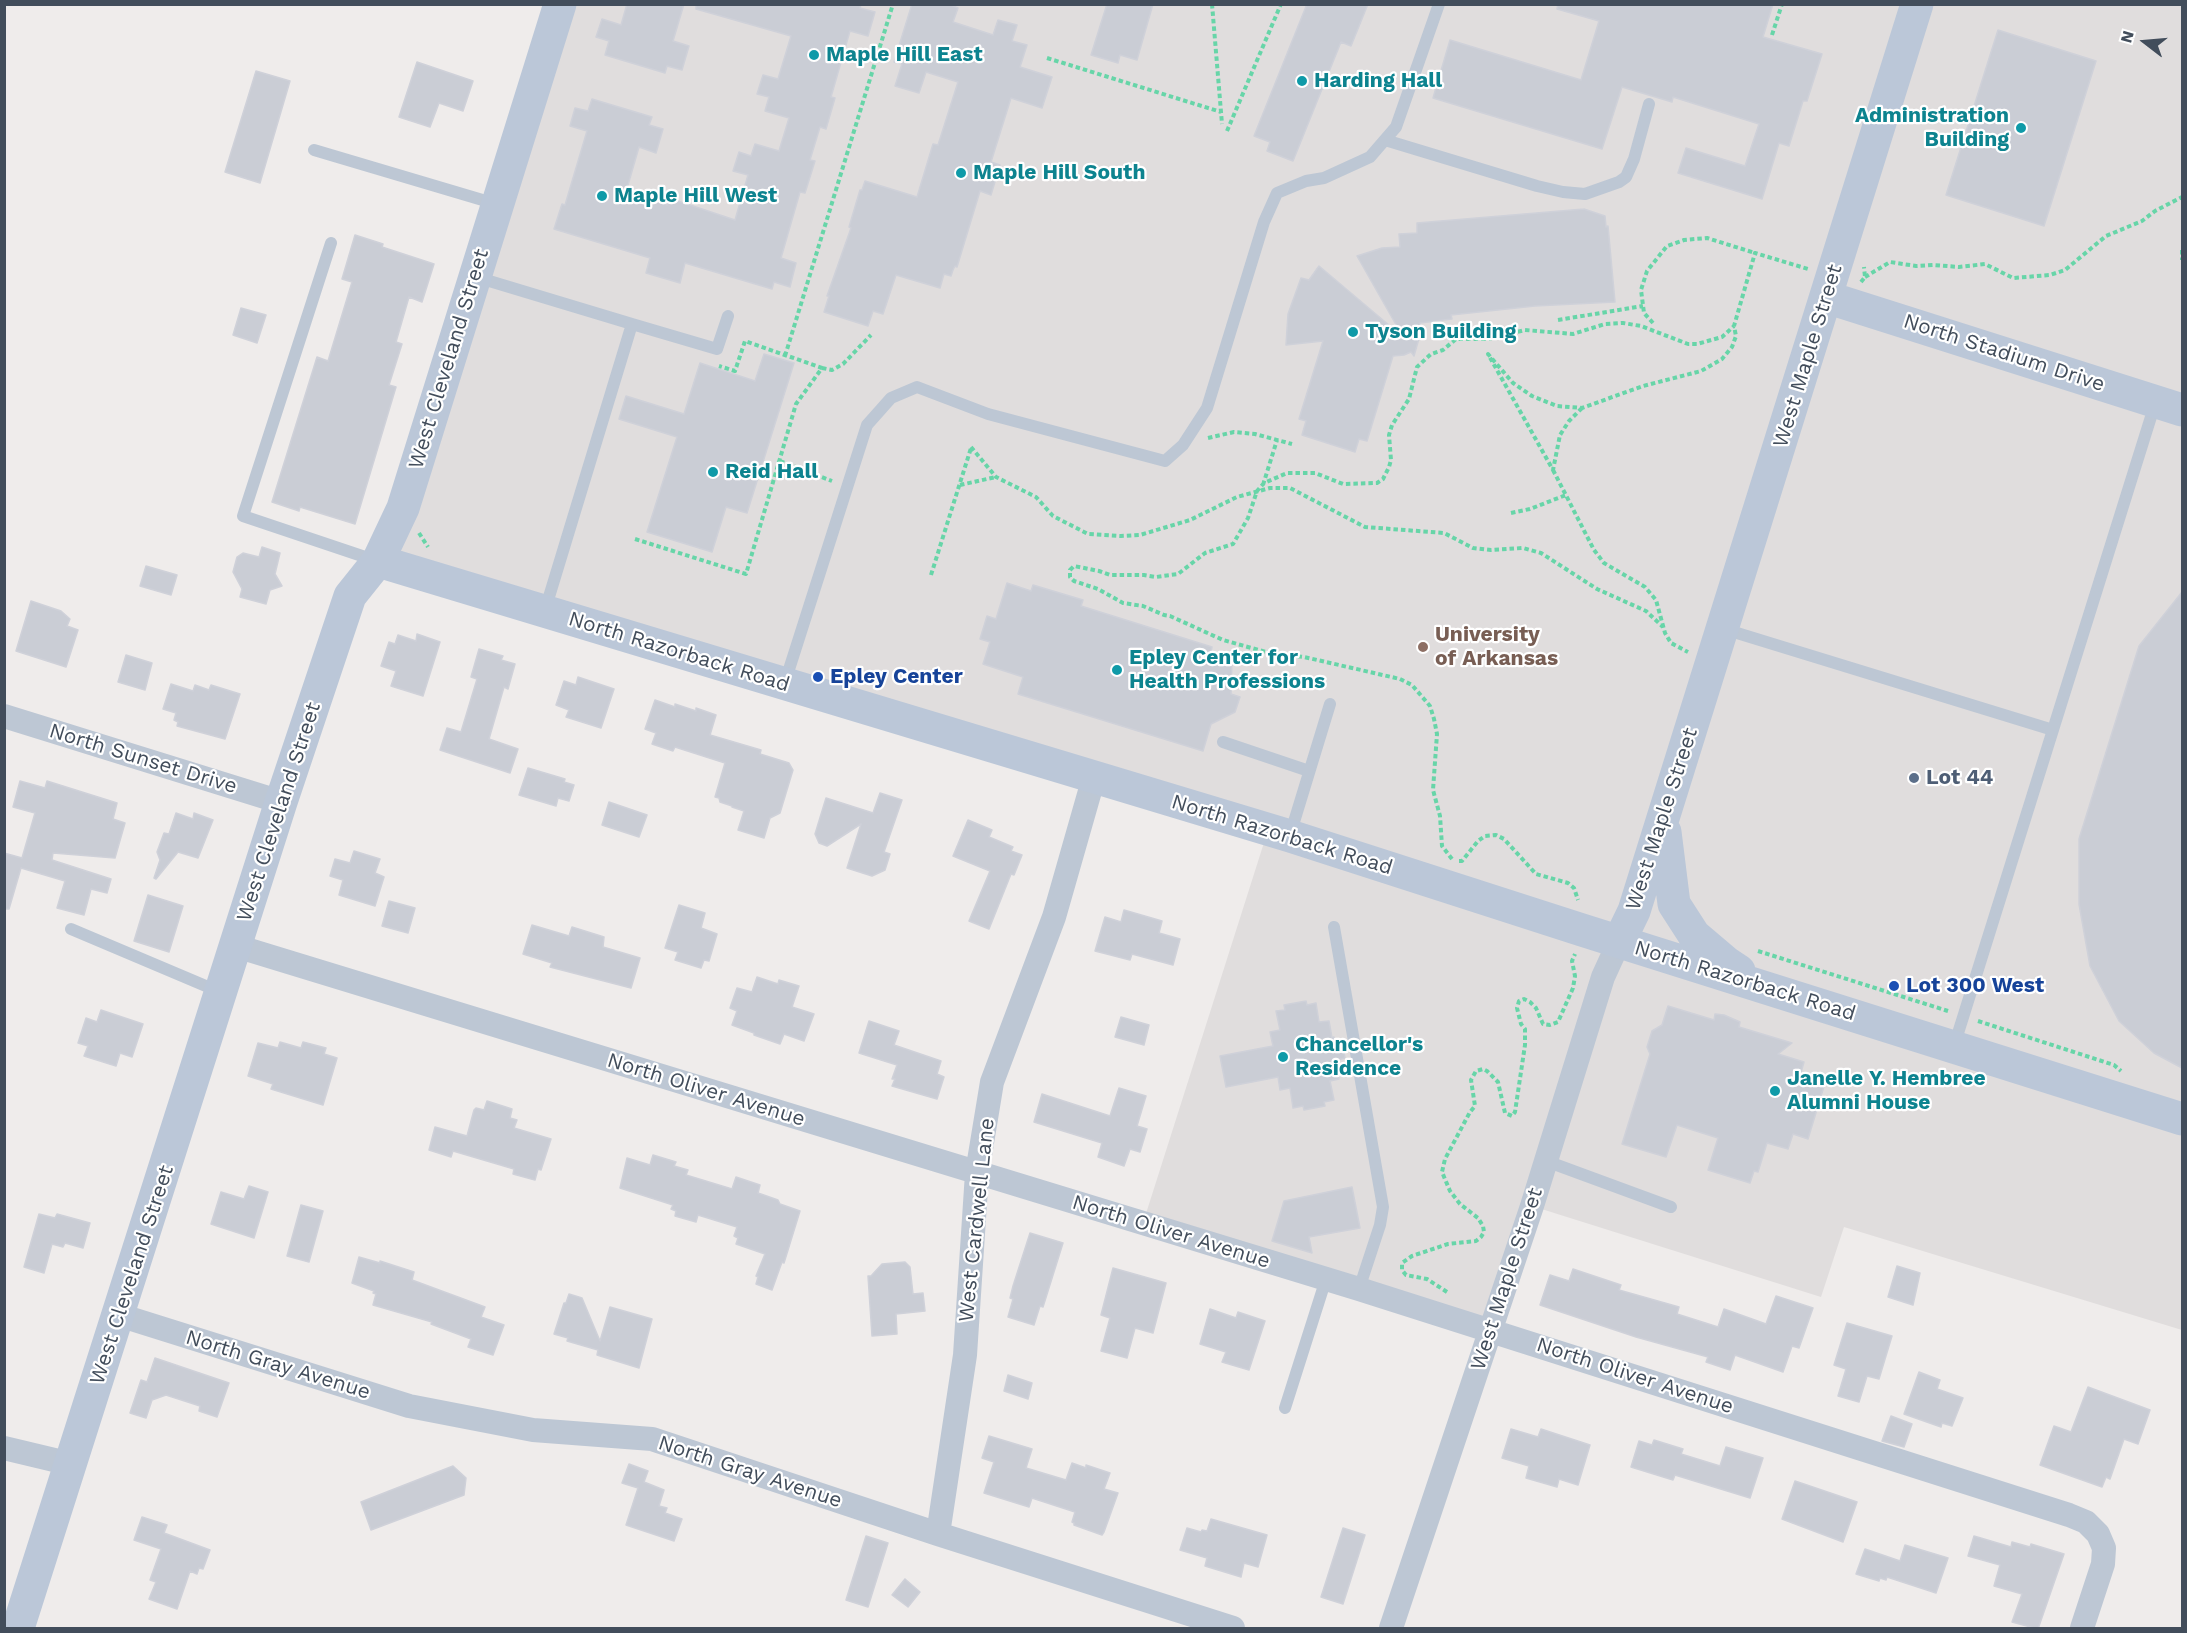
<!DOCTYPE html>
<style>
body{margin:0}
#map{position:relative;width:2187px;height:1633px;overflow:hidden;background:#efeceb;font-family:"Work Sans",sans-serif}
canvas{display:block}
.frame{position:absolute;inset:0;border:6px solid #424d5b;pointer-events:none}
.north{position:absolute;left:2115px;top:12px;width:60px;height:60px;-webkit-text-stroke:4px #fff;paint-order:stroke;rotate:286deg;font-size:16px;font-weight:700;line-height:24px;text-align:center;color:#424d5b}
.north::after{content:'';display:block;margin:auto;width:21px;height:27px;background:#424d5b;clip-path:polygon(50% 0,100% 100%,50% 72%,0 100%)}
</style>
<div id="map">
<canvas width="2187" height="1633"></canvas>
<div class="frame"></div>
<div class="north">N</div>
</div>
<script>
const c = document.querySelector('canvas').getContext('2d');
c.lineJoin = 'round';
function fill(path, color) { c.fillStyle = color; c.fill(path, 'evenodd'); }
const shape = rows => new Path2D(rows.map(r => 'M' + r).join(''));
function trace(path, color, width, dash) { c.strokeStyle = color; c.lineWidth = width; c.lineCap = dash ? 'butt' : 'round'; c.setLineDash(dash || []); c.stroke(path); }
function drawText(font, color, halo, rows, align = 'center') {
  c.font = font + ' "Work Sans",sans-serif'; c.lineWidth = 4.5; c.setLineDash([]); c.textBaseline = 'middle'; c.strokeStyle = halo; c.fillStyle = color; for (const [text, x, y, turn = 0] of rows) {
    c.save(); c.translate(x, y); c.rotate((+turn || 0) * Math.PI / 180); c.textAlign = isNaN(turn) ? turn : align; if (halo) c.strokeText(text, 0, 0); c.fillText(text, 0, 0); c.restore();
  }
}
const education = shape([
 [560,5,2182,5,2182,1330,1844,1227,1821,1297,1532,1206,1491,1330,1143,1223,1268,830,378,561]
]);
const building = shape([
 [627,4,684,4,673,41,689,46,682,70,667,66,665,73,605,55,609,41,596,37,602,19,621,25,627,4],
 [696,4,861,4,860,8,875,12,868,36,850,31,831,97,835,98,826,129,820,127,810,160,815,161,805,193,800,192,781,258,796,263,790,287,774,282,772,289,685,263,680,283,646,273,650,258,554,229,562,204,565,205,587,131,570,126,575,108,588,111,592,99,652,117,649,125,663,129,656,153,639,147,626,192,667,205,669,198,735,220,748,175,733,171,739,152,751,156,755,144,779,151,789,118,765,111,769,97,757,94,763,75,778,79,791,36,696,9,696,4],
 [912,4,949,4,958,8,953,22,993,35,998,20,1017,25,1012,41,1027,45,1020,67,1052,77,1042,108,1011,98,991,162,1000,165,991,195,980,191,957,267,955,266,953,270,951,276,944,274,940,288,896,275,883,314,873,311,868,326,824,312,829,296,827,296,851,228,849,227,860,190,862,190,865,181,917,197,933,144,938,145,958,82,926,72,919,93,895,86,902,64,894,62,912,4],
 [1107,4,1153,4,1137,60,1120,55,1118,63,1091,55,1107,4],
 [1307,4,1368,4,1351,46,1341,42,1293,161,1267,151,1270,142,1254,136,1307,4],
 [1558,4,1773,4,1763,37,1822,54,1807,101,1803,101,1789,146,1779,143,1762,199,1678,173,1686,148,1745,166,1759,124,1673,97,1672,102,1622,87,1602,149,1433,98,1450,40,1581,80,1599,21,1557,9,1558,4],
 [1998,30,2096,61,2044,226,1946,195,1998,30],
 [417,62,473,81,463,111,439,103,430,127,399,117,417,62],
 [256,71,290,81,260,183,225,172,256,71],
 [1584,209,1605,216,1606,227,1608,226,1615,302,1535,306,1451,315,1452,319,1420,323,1420,335,1414,356,1411,352,1404,355,1393,356,1367,441,1359,439,1355,452,1302,435,1306,421,1299,419,1323,341,1286,345,1288,314,1301,278,1309,280,1319,266,1403,337,1357,256,1382,248,1400,247,1399,234,1417,233,1417,223,1584,209],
 [355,235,383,244,382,247,434,264,422,302,409,297,396,342,402,344,389,385,396,387,355,524,300,507,299,511,272,502,317,357,328,361,352,282,342,279,355,235],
 [241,308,266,315,257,343,233,335,241,308],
 [764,354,794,363,747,513,726,507,712,552,647,532,677,437,619,419,626,396,684,414,700,363,755,381,764,354],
 [262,547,280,553,275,574,282,586,270,590,266,604,240,597,242,589,233,572,237,557,243,553,259,557,262,547],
 [146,566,177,575,171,595,140,586,146,566],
 [1007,583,1031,591,1033,585,1083,600,1081,606,1212,647,1211,652,1232,658,1231,694,1240,697,1235,712,1211,724,1203,751,1018,694,1023,677,983,664,990,642,980,639,987,616,996,619,1007,583],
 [2182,592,2182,1068,2154,1053,2119,1021,2090,966,2079,904,2079,839,2139,646,2182,592],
 [31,601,61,611,70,619,67,626,78,630,66,667,16,651,31,601],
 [417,634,440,642,423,696,391,686,396,671,381,666,389,642,395,644,398,635,416,641,417,634],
 [479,649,503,656,501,660,515,664,508,689,504,687,489,739,518,749,510,773,440,750,447,728,461,732,477,679,471,677,479,649],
 [126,655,152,663,145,690,118,682,126,655],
 [578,677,614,689,601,728,566,717,569,710,556,705,564,681,576,685,578,677],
 [171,684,193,691,195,685,209,690,211,685,240,694,225,739,177,726,178,722,174,720,176,713,163,709,171,684],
 [655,700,675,707,675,704,696,711,696,708,716,715,710,735,761,750,760,754,789,763,793,770,780,813,770,818,764,838,738,830,744,811,732,807,732,806,720,802,719,798,715,797,725,763,675,747,673,751,652,744,656,733,645,729,655,700],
 [528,768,565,779,564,782,574,785,569,801,558,798,556,806,519,795,528,768],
 [20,781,45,788,47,781,117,803,113,819,125,823,115,858,53,853,52,860,111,879,107,893,91,889,84,915,57,908,65,881,21,868,9,909,4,909,4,853,22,858,35,813,13,807,20,781],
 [880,793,902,800,884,852,890,854,885,870,872,876,847,868,861,824,827,846,819,843,815,834,826,798,873,813,880,793],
 [609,802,647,815,639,837,602,825,609,802],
 [176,813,193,819,194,813,213,820,198,858,178,852,156,879,154,878,160,860,157,852,164,833,169,834,176,813],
 [968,820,992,830,989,837,1013,847,1011,851,1022,855,1014,875,1011,874,989,929,969,921,990,871,953,856,968,820],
 [354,851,380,859,375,873,384,877,375,906,339,895,343,880,330,876,335,859,350,863,354,851],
 [148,895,183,906,169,952,134,941,148,895],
 [389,901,415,908,408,933,382,926,389,901],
 [679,905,705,913,701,928,717,934,709,961,704,960,701,968,675,960,678,952,665,948,679,905],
 [1124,910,1162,921,1159,933,1180,939,1173,965,1132,954,1130,960,1095,951,1105,917,1121,922,1124,910],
 [532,925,569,936,572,927,604,937,603,947,640,958,631,988,550,967,552,963,523,954,532,925],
 [757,977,778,984,779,980,799,986,792,1007,814,1014,804,1041,784,1034,780,1044,754,1035,754,1033,732,1025,737,1011,730,1008,737,988,752,992,757,977],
 [1306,1001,1307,1005,1316,1003,1319,1022,1329,1021,1332,1038,1334,1037,1334,1041,1342,1040,1345,1058,1337,1060,1339,1079,1330,1081,1334,1100,1324,1102,1325,1106,1304,1110,1303,1106,1293,1108,1290,1088,1280,1090,1278,1077,1226,1087,1220,1056,1273,1046,1270,1032,1280,1030,1276,1011,1285,1010,1284,1005,1306,1001],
 [1668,1006,1714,1020,1715,1014,1724,1015,1740,1022,1739,1027,1792,1043,1778,1054,1804,1062,1800,1076,1825,1083,1808,1139,1793,1134,1788,1149,1767,1143,1758,1172,1754,1171,1750,1183,1708,1170,1718,1138,1677,1125,1666,1157,1622,1144,1650,1054,1647,1047,1652,1031,1662,1025,1668,1006],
 [101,1010,143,1024,132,1057,120,1053,116,1066,84,1056,88,1046,78,1043,86,1018,97,1022,101,1010],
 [1121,1017,1149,1025,1144,1045,1115,1037,1121,1017],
 [869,1021,899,1031,894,1045,941,1061,937,1074,944,1077,937,1099,892,1086,895,1079,892,1079,897,1065,859,1053,869,1021],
 [280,1042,301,1048,303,1042,326,1048,324,1054,337,1058,323,1105,271,1089,273,1084,248,1076,258,1043,278,1048,280,1042],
 [1119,1088,1146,1096,1137,1126,1147,1129,1140,1152,1130,1149,1124,1166,1098,1157,1102,1143,1034,1122,1042,1094,1110,1116,1119,1088],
 [487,1101,512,1109,510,1118,517,1120,514,1128,551,1139,541,1170,538,1169,535,1180,513,1174,514,1169,453,1151,451,1157,429,1150,435,1127,467,1136,474,1110,476,1108,484,1110,487,1101],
 [653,1155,676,1162,674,1166,688,1170,686,1175,732,1189,736,1177,760,1185,758,1193,778,1200,780,1204,800,1211,784,1263,782,1262,772,1290,756,1284,758,1277,756,1276,765,1254,736,1244,738,1238,734,1236,737,1227,698,1215,696,1222,675,1216,676,1211,671,1209,673,1205,620,1188,627,1158,650,1165,653,1155],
 [249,1186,268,1192,254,1238,211,1224,221,1192,244,1199,249,1186],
 [1352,1187,1360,1228,1309,1237,1312,1253,1272,1241,1284,1201,1352,1187],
 [301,1205,323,1211,309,1262,287,1256,301,1205],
 [39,1214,55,1218,57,1214,90,1223,83,1248,65,1243,63,1247,52,1244,44,1273,24,1267,39,1214],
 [1030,1233,1063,1243,1043,1307,1040,1306,1034,1325,1008,1317,1013,1299,1010,1298,1013,1286,1030,1233],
 [359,1257,380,1263,380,1261,414,1272,412,1280,485,1307,481,1317,504,1325,493,1355,468,1347,471,1339,431,1324,432,1322,373,1305,376,1294,373,1293,374,1291,352,1283,359,1257],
 [905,1262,910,1267,913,1294,923,1293,925,1311,896,1314,897,1334,872,1336,868,1276,871,1276,882,1264,905,1262],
 [1897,1266,1920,1273,1913,1305,1888,1297,1897,1266],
 [1113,1268,1166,1283,1153,1333,1135,1328,1127,1358,1101,1351,1110,1318,1101,1315,1113,1268],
 [1573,1269,1621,1285,1619,1290,1679,1307,1677,1314,1718,1327,1724,1309,1766,1324,1776,1296,1813,1308,1799,1348,1792,1346,1783,1372,1735,1355,1730,1370,1706,1362,1708,1357,1636,1337,1540,1305,1550,1275,1569,1281,1573,1269],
 [569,1294,582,1298,600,1341,610,1307,652,1319,639,1368,597,1355,598,1350,567,1341,568,1338,554,1334,564,1303,566,1303,569,1294],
 [1210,1309,1236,1318,1238,1312,1265,1321,1249,1370,1222,1362,1226,1352,1200,1344,1210,1309],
 [1847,1323,1892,1336,1879,1379,1867,1376,1859,1402,1838,1396,1846,1369,1834,1365,1847,1323],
 [155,1358,229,1383,217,1417,199,1411,200,1406,166,1395,152,1400,146,1418,130,1413,141,1380,147,1382,155,1358],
 [1919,1372,1940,1380,1937,1389,1963,1398,1952,1426,1942,1423,1941,1427,1904,1414,1919,1372],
 [1008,1375,1032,1383,1028,1399,1004,1391,1008,1375],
 [2088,1387,2150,1410,2138,1444,2124,1439,2110,1479,2106,1477,2102,1487,2040,1465,2054,1426,2071,1432,2088,1387],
 [1891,1416,1912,1424,1904,1447,1882,1441,1891,1416],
 [1511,1429,1538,1437,1541,1429,1590,1445,1578,1485,1559,1479,1557,1487,1526,1478,1529,1466,1502,1458,1511,1429],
 [989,1436,1032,1449,1026,1468,1066,1480,1072,1463,1086,1468,1086,1465,1110,1473,1104,1489,1118,1493,1104,1532,1102,1535,1074,1525,1074,1523,1072,1522,1075,1512,1032,1498,1029,1507,984,1493,994,1462,982,1458,989,1436],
 [1654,1440,1683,1449,1681,1454,1720,1466,1726,1447,1763,1458,1750,1498,1675,1475,1673,1480,1631,1467,1639,1441,1652,1445,1654,1440],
 [629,1464,648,1471,644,1482,664,1490,659,1506,667,1508,665,1513,682,1519,674,1541,626,1525,638,1488,622,1483,629,1464],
 [453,1466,466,1478,464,1495,371,1530,361,1502,453,1466],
 [1795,1481,1857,1502,1843,1542,1782,1519,1795,1481],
 [142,1517,167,1525,164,1533,210,1550,203,1569,199,1568,197,1574,190,1571,177,1609,149,1599,156,1582,150,1580,161,1549,134,1540,142,1517],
 [1211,1519,1267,1535,1258,1567,1244,1563,1241,1577,1205,1566,1207,1558,1180,1550,1187,1528,1201,1532,1202,1530,1207,1531,1211,1519],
 [1343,1528,1365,1535,1343,1604,1321,1597,1343,1528],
 [866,1536,888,1543,868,1607,846,1600,866,1536],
 [1974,1536,2011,1547,2012,1542,2030,1547,2031,1544,2064,1554,2038,1629,2012,1622,2022,1594,1994,1586,2000,1565,1968,1556,1974,1536],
 [1905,1545,1948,1558,1936,1593,1887,1577,1886,1580,1880,1578,1879,1581,1856,1574,1865,1549,1900,1561,1905,1545],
 [905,1579,920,1592,908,1607,892,1595,905,1579]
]);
const path = shape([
 [1212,4,1222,124],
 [1772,35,1782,4],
 [1047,58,1221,112],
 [1227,131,1281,4],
 [2182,250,2182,260],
 [1865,277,1890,262,1916,266,1933,265,1959,267,1985,264,2013,278,2050,275,2065,270,2106,236,2142,221,2155,211,2182,197],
 [1861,282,1865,277,1864,267],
 [1558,320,1643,306],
 [1653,323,1644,313,1641,290,1647,271,1667,246,1684,240,1707,238,1755,253],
 [785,356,893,4],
 [822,368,832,370,843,364,871,335],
 [1582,408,1569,421,1560,435,1553,470,1488,354,1513,383,1532,396,1557,406,1582,408,1643,386,1701,371,1722,359,1732,347,1736,336,1734,326,1755,253,1808,269],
 [1208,438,1234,432,1255,434,1292,444],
 [971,447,996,477,1036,497,1053,516,1088,534,1121,536,1140,535,1190,520,1237,497,1270,488,1290,488,1365,527,1444,533,1473,548,1491,550,1523,548,1541,553,1597,589,1646,611,1663,627],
 [780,461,832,481],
 [1553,470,1594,550,1604,563,1645,587,1656,600,1665,633,1671,643,1688,652],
 [960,485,996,477],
 [1263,485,1277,440],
 [1511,513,1530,509,1566,495],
 [419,533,428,547],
 [635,539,746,574,796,404,822,368,745,341,735,371,719,366],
 [931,575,971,448],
 [1452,859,1442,846,1440,816,1433,790,1437,734,1434,719,1430,706,1412,685,1400,679,1374,673,1304,657,1273,654,1223,640,1170,616,1164,615,1143,606,1123,603,1098,589,1074,581,1070,577,1070,570,1074,566,1099,571,1110,575,1144,575,1156,577,1178,574,1205,553,1233,544,1248,518,1257,491,1264,483,1287,473,1315,473,1343,484,1377,483,1383,479,1389,467,1391,460,1389,435,1392,425,1409,399,1417,367,1431,354,1443,350,1456,339,1488,339,1525,330,1573,334,1605,324,1623,323,1641,326,1688,344,1697,344,1722,337,1734,326],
 [1459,861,1462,861,1478,841,1485,836,1496,835,1504,839,1536,874,1568,883,1574,888,1578,900],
 [1758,951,1948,1011],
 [1978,1021,2114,1065,2121,1071],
 [1447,1292,1427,1279,1406,1275,1402,1270,1402,1263,1412,1256,1448,1244,1476,1241,1481,1237,1484,1232,1483,1226,1478,1218,1460,1204,1450,1191,1442,1172,1445,1159,1470,1112,1475,1106,1471,1080,1476,1071,1483,1069,1487,1071,1498,1082,1505,1113,1512,1116,1515,1112,1525,1045,1525,1029,1521,1024,1517,1008,1519,1001,1524,999,1530,1002,1536,1008,1543,1024,1550,1025,1558,1022,1573,988,1575,976,1572,961,1575,954]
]);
const lane = shape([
 [1385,140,1537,186,1563,192,1585,194,1619,182,1626,177,1634,159,1649,104],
 [314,150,496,204],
 [331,243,243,516,377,561],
 [476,277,632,324,545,610],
 [632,324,717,349,728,316],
 [1724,629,2053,730],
 [785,682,867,425,891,398,917,387,988,414,1165,461,1183,445,1207,408,1264,222,1277,193,1306,181,1324,178,1370,157,1396,127,1439,4],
 [1223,742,1309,771],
 [1290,835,1330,704],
 [1334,927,1383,1207,1380,1225,1359,1289],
 [71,929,220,992],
 [1954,1046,2155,404],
 [1546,1161,1671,1207],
 [1285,1408,1326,1279]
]);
const street = shape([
 [4,716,281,802],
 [236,946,1359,1289,2069,1515,2086,1522,2098,1534,2104,1548,2103,1564,2082,1628],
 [119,1315,409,1406,533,1430,652,1439,938,1534,1233,1628],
 [4,1448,71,1464],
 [938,1534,965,1355,977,1173,992,1082,1054,917,1094,777],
 [1391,1628,1532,1206,1603,977,1619,942]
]);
const secondary = shape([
 [1826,297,2182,410],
 [378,561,1290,836,1582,930,2182,1119],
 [1665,832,1674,904,1694,935,1727,963,1739,971],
 [1619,942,1634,911,1917,4],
 [18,1628,281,802,350,596,378,561,403,508,560,4]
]);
const markers = [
 [814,55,6,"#0f9aa8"],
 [1302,81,6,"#0f9aa8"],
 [2021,128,6,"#0f9aa8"],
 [961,173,6,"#0f9aa8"],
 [602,196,6,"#0f9aa8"],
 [1353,332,6,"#0f9aa8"],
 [713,472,6,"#0f9aa8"],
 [1423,647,6,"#8d6e63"],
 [1117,670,6,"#0f9aa8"],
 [818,677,6,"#1a4fb4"],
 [1914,778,6,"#5c6f8a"],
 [1894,986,6,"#1a4fb4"],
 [1283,1057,6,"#0f9aa8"],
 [1775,1091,6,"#0f9aa8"]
];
const cultureNames = [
 ["Maple Hill East",826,55],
 ["Harding Hall",1314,81],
 ["Administration",2009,116,"right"],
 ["Building",2009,140,"right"],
 ["Maple Hill South",973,173],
 ["Maple Hill West",614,196],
 ["Tyson Building",1365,332],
 ["Reid Hall",725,472],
 ["Epley Center for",1129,658],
 ["Health Professions",1129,682],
 ["Chancellor's",1295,1045],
 ["Residence",1295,1069],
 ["Janelle Y. Hembree",1787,1079],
 ["Alumni House",1787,1103]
];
const streetNames = [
 ["North Stadium Drive",2004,353,18],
 ["West Maple Street",1808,356,-73],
 ["West Cleveland Street",449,359,-73],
 ["North Razorback Road",679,652,17],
 ["North Sunset Drive",143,759,17],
 ["West Cleveland Street",279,812,-72],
 ["West Maple Street",1662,819,-72],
 ["North Razorback Road",1282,835,17],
 ["North Razorback Road",1745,981,17],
 ["North Oliver Avenue",706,1090,17],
 ["West Cardwell Lane",977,1220,-84],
 ["North Oliver Avenue",1171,1232,17],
 ["West Cleveland Street",132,1275,-72],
 ["West Maple Street",1507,1279,-72],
 ["North Gray Avenue",278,1365,17],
 ["North Oliver Avenue",1635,1376,18],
 ["North Gray Avenue",750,1472,18]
];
const educationNames = [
 ["University",1435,635],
 ["of Arkansas",1435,659]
];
const transitNames = [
 ["Epley Center",830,677],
 ["Lot 300 West",1906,986]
];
const serviceNames = [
 ["Lot 44",1926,778]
];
fill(education, '#e0dddd');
fill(building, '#cacdd5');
trace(building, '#cfd1d9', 1.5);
trace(path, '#67d5a8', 4, [4.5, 3]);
trace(lane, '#bdc7d4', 12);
trace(street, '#bdc7d4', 24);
trace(secondary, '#bbc7d8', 33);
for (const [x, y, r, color] of markers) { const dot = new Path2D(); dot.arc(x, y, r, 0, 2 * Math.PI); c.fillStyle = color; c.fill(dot); trace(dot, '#fff', 2); }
drawText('bold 21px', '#0d838f', '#fff', cultureNames, 'left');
drawText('21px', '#424d5b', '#fff', streetNames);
drawText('bold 21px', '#785e54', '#fff', educationNames, 'left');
drawText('bold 21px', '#164399', '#fff', transitNames, 'left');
drawText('bold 21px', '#4e5e75', '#fff', serviceNames, 'left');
</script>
